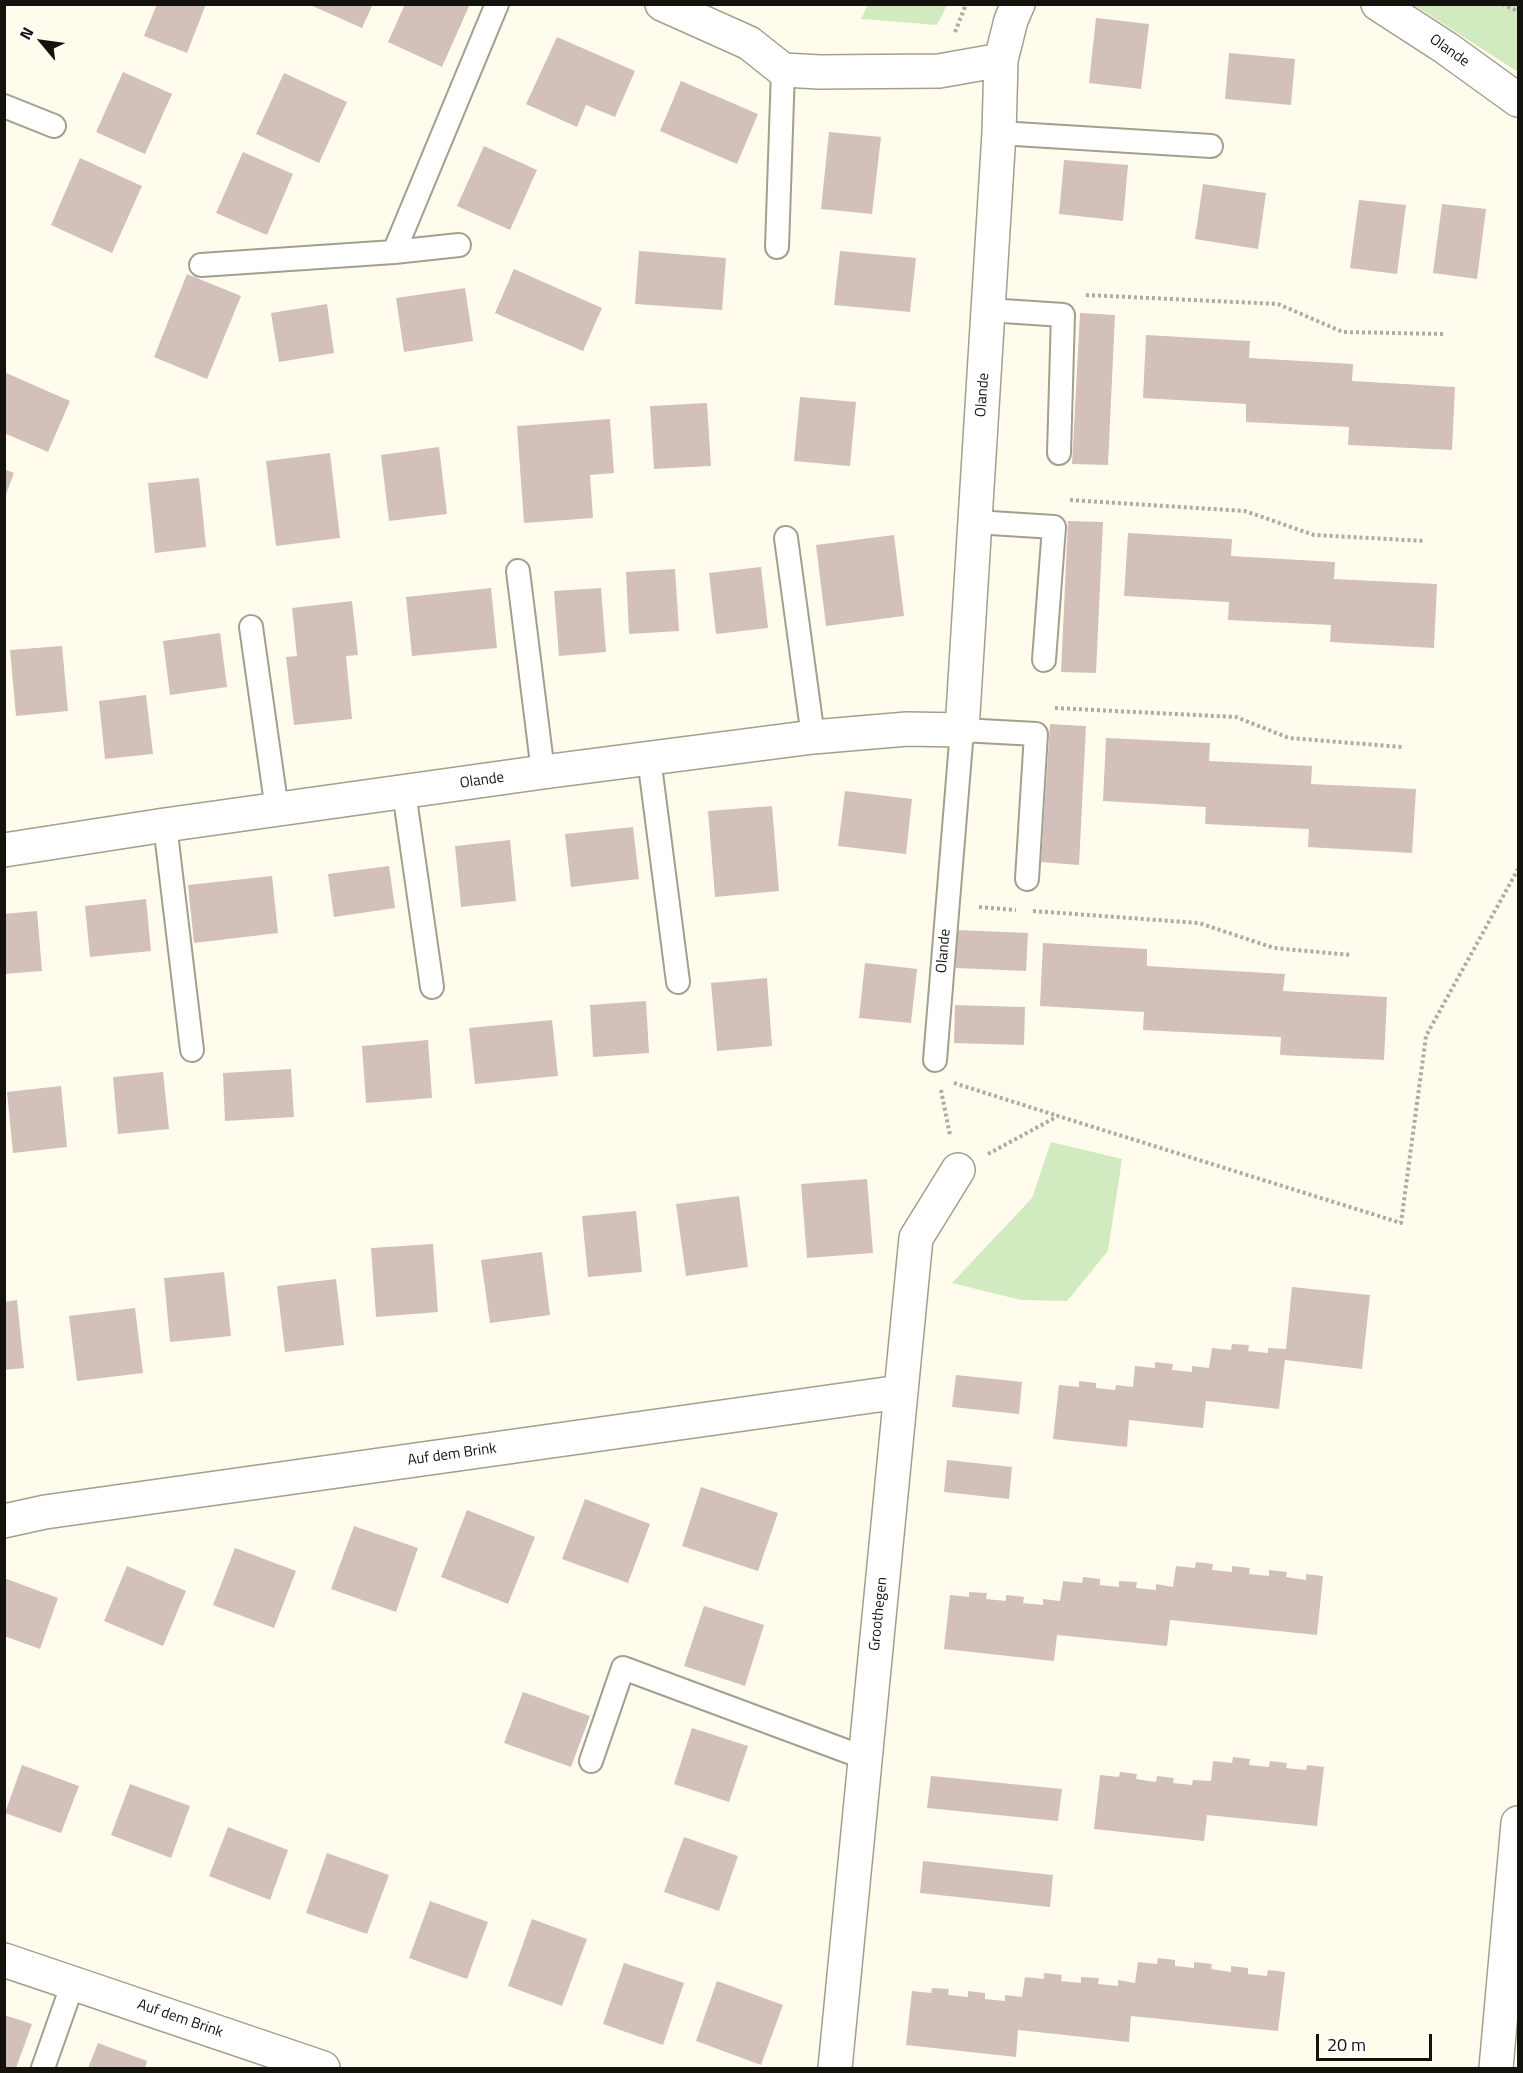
<!DOCTYPE html>
<style>
body{margin:0}
#map{position:relative;width:1523px;height:2073px;overflow:hidden;background:#fffced;font-family:"Titillium Web",sans-serif}
canvas{display:block}
.frame{position:absolute;inset:0;border:6px solid #13120c;pointer-events:none}
.north{position:absolute;left:12px;top:12px;width:60px;height:60px;-webkit-text-stroke:4px #fff;paint-order:stroke;rotate:299deg;font-size:16px;font-weight:700;line-height:24px;text-align:center;color:#13120c}
.north::after{content:'';display:block;margin:auto;width:21px;height:27px;background:#13120c;clip-path:polygon(50% 0,100% 100%,50% 72%,0 100%)}
.scale{position:absolute;left:1316px;top:2034px;width:116px;height:27px;box-sizing:border-box;border:3px solid #13120c;border-top:0;padding-left:8px;font-size:18px;line-height:21px;white-space:nowrap;color:#13120c;-webkit-text-stroke:4px #fff;paint-order:stroke}
</style>
<div id="map">
<canvas width="1523" height="2073"></canvas>
<div class="frame"></div>
<div class="north">N</div>
<div class="scale">20 m</div>
</div>
<script>
const c = document.querySelector('canvas').getContext('2d');
c.lineJoin = 'round';
function fill(path, color) { c.fillStyle = color; c.fill(path, 'evenodd'); }
const shape = rows => new Path2D(rows.map(r => 'M' + r).join(''));
function trace(path, color, width, dash) { c.strokeStyle = color; c.lineWidth = width; c.lineCap = dash ? 'butt' : 'round'; c.setLineDash(dash || []); c.stroke(path); }
function drawText(font, color, halo, rows, align = 'center') {
  c.font = font + ' "Titillium Web",sans-serif'; c.lineWidth = 6; c.setLineDash([]); c.textBaseline = 'middle'; c.strokeStyle = halo; c.fillStyle = color; for (const [text, x, y, turn = 0] of rows) {
    c.save(); c.translate(x, y); c.rotate((+turn || 0) * Math.PI / 180); c.textAlign = isNaN(turn) ? turn : align; if (halo) c.strokeText(text, 0, 0); c.fillText(text, 0, 0); c.restore();
  }
}
const green = shape([
 [868,5,868,4,947,5,937,25,861,19],
 [1414,5,1518,5,1518,72],
 [1051,1142,1122,1159,1108,1251,1067,1301,1021,1300,952,1283,1032,1198]
]);
const building = shape([
 [157,4,206,4,187,53,144,36],
 [308,4,373,4,362,28],
 [405,4,470,4,442,67,388,42],
 [1096,18,1149,24,1141,89,1089,83],
 [557,37,635,71,615,117,586,105,577,127,526,104],
 [1229,53,1295,59,1291,105,1225,99],
 [123,72,172,94,145,154,96,132],
 [284,73,347,102,319,163,256,134],
 [681,81,758,114,737,164,660,131],
 [829,132,881,137,872,214,821,209],
 [484,146,537,170,510,230,457,206],
 [243,152,293,174,267,235,216,213],
 [80,158,142,186,112,253,51,225],
 [1064,160,1128,165,1123,221,1059,214],
 [1203,184,1266,193,1258,249,1195,239],
 [1359,200,1406,205,1397,274,1350,268],
 [1442,204,1486,209,1477,279,1433,273],
 [639,251,726,258,722,310,635,304],
 [840,251,916,258,910,312,834,305],
 [514,269,602,308,583,351,495,313],
 [187,274,241,296,207,379,154,357],
 [465,288,473,341,404,352,396,298],
 [327,304,334,353,279,362,271,313],
 [1080,313,1115,315,1108,465,1072,464],
 [1146,335,1250,341,1249,358,1353,364,1352,381,1455,387,1452,450,1348,445,1349,427,1246,422,1246,404,1143,398],
 [4,372,70,401,48,452,4,433],
 [800,397,856,402,850,466,794,461],
 [707,403,711,466,654,469,650,406],
 [610,419,614,473,590,475,593,518,524,523,517,426],
 [439,447,447,514,389,521,381,455],
 [330,453,340,538,276,546,266,461],
 [4,469,14,473,5,497,4,497],
 [199,478,206,547,155,553,148,483],
 [1068,521,1103,522,1096,673,1061,672],
 [1128,533,1232,539,1231,556,1335,562,1334,579,1437,584,1434,648,1330,642,1331,625,1228,620,1229,602,1124,596],
 [894,535,904,616,826,626,816,545],
 [761,567,768,628,716,634,709,573],
 [675,569,679,631,629,634,626,572],
 [491,588,497,648,412,656,406,597],
 [601,588,606,652,559,656,554,591],
 [352,601,358,655,346,656,352,719,294,725,286,657,297,656,292,608],
 [220,633,227,687,170,695,163,641],
 [62,646,68,711,16,716,10,650],
 [146,695,153,754,105,759,99,701],
 [1050,724,1086,726,1079,865,1041,862],
 [1106,738,1210,743,1209,761,1312,766,1311,784,1416,789,1412,853,1308,847,1309,829,1205,824,1206,807,1103,801],
 [845,791,912,799,906,854,838,846],
 [772,806,779,891,715,897,708,811],
 [633,827,639,879,571,887,565,834],
 [510,840,516,901,461,907,455,846],
 [389,866,395,908,334,917,328,874],
 [272,876,278,933,194,943,188,885],
 [146,899,151,951,90,957,85,906],
 [37,911,42,971,4,974,4,914],
 [957,930,1028,933,1026,971,956,968],
 [1043,943,1147,949,1147,966,1285,974,1283,991,1387,997,1384,1060,1280,1055,1281,1037,1143,1030,1144,1012,1040,1006],
 [865,963,917,969,911,1023,859,1018],
 [767,978,772,1046,717,1051,711,983],
 [646,1001,649,1053,593,1057,590,1005],
 [955,1005,1025,1007,1024,1045,954,1043],
 [552,1020,558,1076,475,1084,469,1028],
 [428,1040,432,1098,366,1103,362,1046],
 [291,1069,294,1117,225,1121,223,1073],
 [163,1072,169,1129,118,1134,113,1077],
 [61,1086,67,1147,13,1153,7,1092],
 [867,1179,873,1253,807,1258,801,1184],
 [739,1196,748,1267,686,1276,676,1204],
 [636,1211,642,1272,588,1277,582,1216],
 [433,1244,438,1312,376,1317,371,1248],
 [542,1252,550,1315,490,1323,481,1260],
 [224,1272,231,1336,170,1342,164,1278],
 [336,1279,344,1345,285,1352,277,1286],
 [1292,1287,1370,1295,1362,1369,1285,1360,1279,1409,1206,1401,1203,1428,1129,1420,1127,1447,1053,1439,1059,1385,1079,1387,1079,1381,1096,1383,1096,1388,1115,1390,1116,1385,1133,1387,1135,1366,1155,1368,1155,1362,1173,1364,1172,1370,1192,1372,1192,1366,1209,1368,1212,1348,1231,1350,1232,1344,1249,1345,1248,1351,1268,1353,1268,1348,1286,1349],
 [17,1300,24,1368,4,1370,4,1302],
 [135,1308,143,1373,77,1381,69,1316],
 [956,1375,1022,1382,1019,1414,952,1407],
 [947,1460,1012,1467,1009,1499,944,1492],
 [701,1487,778,1513,758,1571,682,1546],
 [585,1499,650,1524,628,1583,562,1559],
 [467,1510,535,1537,508,1604,441,1577],
 [354,1526,418,1548,396,1612,331,1589],
 [235,1548,296,1571,274,1628,213,1605],
 [1196,1562,1213,1564,1212,1570,1232,1572,1232,1566,1250,1568,1249,1574,1269,1576,1269,1570,1287,1572,1286,1577,1306,1580,1306,1574,1323,1576,1317,1635,1170,1620,1167,1646,1057,1635,1054,1661,944,1649,950,1595,969,1597,969,1592,987,1593,986,1599,1006,1601,1006,1595,1024,1597,1023,1603,1043,1605,1043,1599,1060,1601,1063,1581,1082,1583,1083,1577,1100,1579,1100,1585,1119,1587,1119,1581,1137,1582,1136,1588,1156,1590,1156,1584,1173,1587,1176,1566,1195,1568],
 [127,1566,186,1591,163,1646,104,1621],
 [4,1578,58,1598,40,1649,4,1636],
 [704,1606,764,1625,745,1686,684,1666],
 [523,1692,590,1716,571,1767,504,1743],
 [692,1728,748,1746,729,1802,674,1784],
 [1233,1757,1250,1759,1249,1765,1269,1767,1270,1761,1287,1763,1286,1768,1306,1770,1307,1765,1324,1767,1317,1826,1207,1815,1204,1841,1094,1829,1100,1775,1119,1777,1120,1772,1137,1774,1136,1779,1156,1782,1157,1776,1174,1778,1173,1783,1192,1785,1193,1780,1211,1781,1213,1761,1232,1763],
 [22,1765,79,1786,61,1833,5,1813],
 [931,1776,1062,1789,1058,1821,927,1808],
 [130,1784,190,1806,171,1858,111,1835],
 [228,1827,288,1850,270,1900,209,1876],
 [684,1837,738,1856,719,1911,664,1892],
 [327,1853,389,1875,367,1934,306,1913],
 [923,1861,1053,1875,1050,1907,920,1893],
 [430,1901,488,1922,467,1979,409,1958],
 [532,1919,587,1939,562,2006,508,1986],
 [1158,1958,1175,1960,1175,1966,1194,1968,1194,1962,1212,1964,1211,1969,1231,1972,1231,1966,1248,1968,1248,1974,1267,1976,1268,1970,1285,1972,1278,2031,1131,2016,1129,2042,1018,2030,1016,2057,906,2045,912,1991,931,1993,932,1988,949,1989,948,1995,968,1997,968,1991,985,1993,985,1999,1005,2001,1005,1995,1022,1997,1025,1977,1044,1979,1044,1973,1062,1975,1061,1981,1081,1983,1081,1977,1099,1978,1098,1984,1118,1986,1118,1980,1135,1983,1138,1962,1157,1964],
 [624,1963,684,1983,663,2045,603,2024],
 [717,1981,783,2005,761,2065,696,2041],
 [4,2015,32,2024,16,2068,4,2068],
 [98,2043,147,2061,145,2068,88,2068]
]);
const path = shape([
 [1502,4,1518,11],
 [955,32,966,4],
 [1086,295,1278,304,1343,332,1444,334],
 [1070,500,1245,511,1314,535,1425,541],
 [1055,708,1236,717,1289,738,1402,747],
 [979,907,1016,910],
 [1033,911,1199,923,1274,948,1351,955],
 [954,1083,1058,1116],
 [941,1090,950,1135],
 [988,1154,1058,1116,1401,1223,1426,1036,1518,869]
]);
const lane = shape([
 [4,106,54,126],
 [999,133,1211,146],
 [777,247,783,70],
 [394,252,497,4],
 [201,265,394,252,459,245],
 [988,310,1063,315,1059,453],
 [975,522,1054,527,1044,660],
 [786,538,813,737],
 [518,571,543,772],
 [251,627,277,810],
 [649,758,678,982],
 [404,792,432,987],
 [165,825,192,1050],
 [935,1060,962,730,1036,734,1027,879],
 [591,1761,623,1668,865,1758],
 [43,2068,73,1983]
]);
const street = shape([
 [662,4,749,43,783,70,820,72,939,71,1001,60],
 [1378,4,1446,48,1518,100],
 [4,850,165,825,543,772,813,737,907,729,962,730,999,133,1001,60,1011,20,1018,4],
 [4,1521,45,1512,900,1392],
 [4,1960,323,2068],
 [835,2068,916,1238,958,1170]
]);
const secondary = shape([
 [1496,2068,1518,1823]
]);
const streetNames = [
 ["Olande",1449,51,35],
 ["Olande",983,395,-86],
 ["Olande",482,781,-8],
 ["Olande",944,951,-85],
 ["Auf dem Brink",452,1455,-8],
 ["Groothegen",879,1614,-84],
 ["Auf dem Brink",180,2019,19]
];
fill(green, '#d2eabf');
fill(building, '#d4c0ba');
trace(lane, '#a39f8e', 26);
trace(street, '#a39f8e', 36);
trace(secondary, '#a39f8e', 36);
trace(path, '#aeaca0', 4, [3, 3]);
trace(lane, '#fff', 22);
trace(street, '#fff', 33);
trace(secondary, '#fff', 33);
drawText('15px', '#13120c', '#fff', streetNames);
</script>
